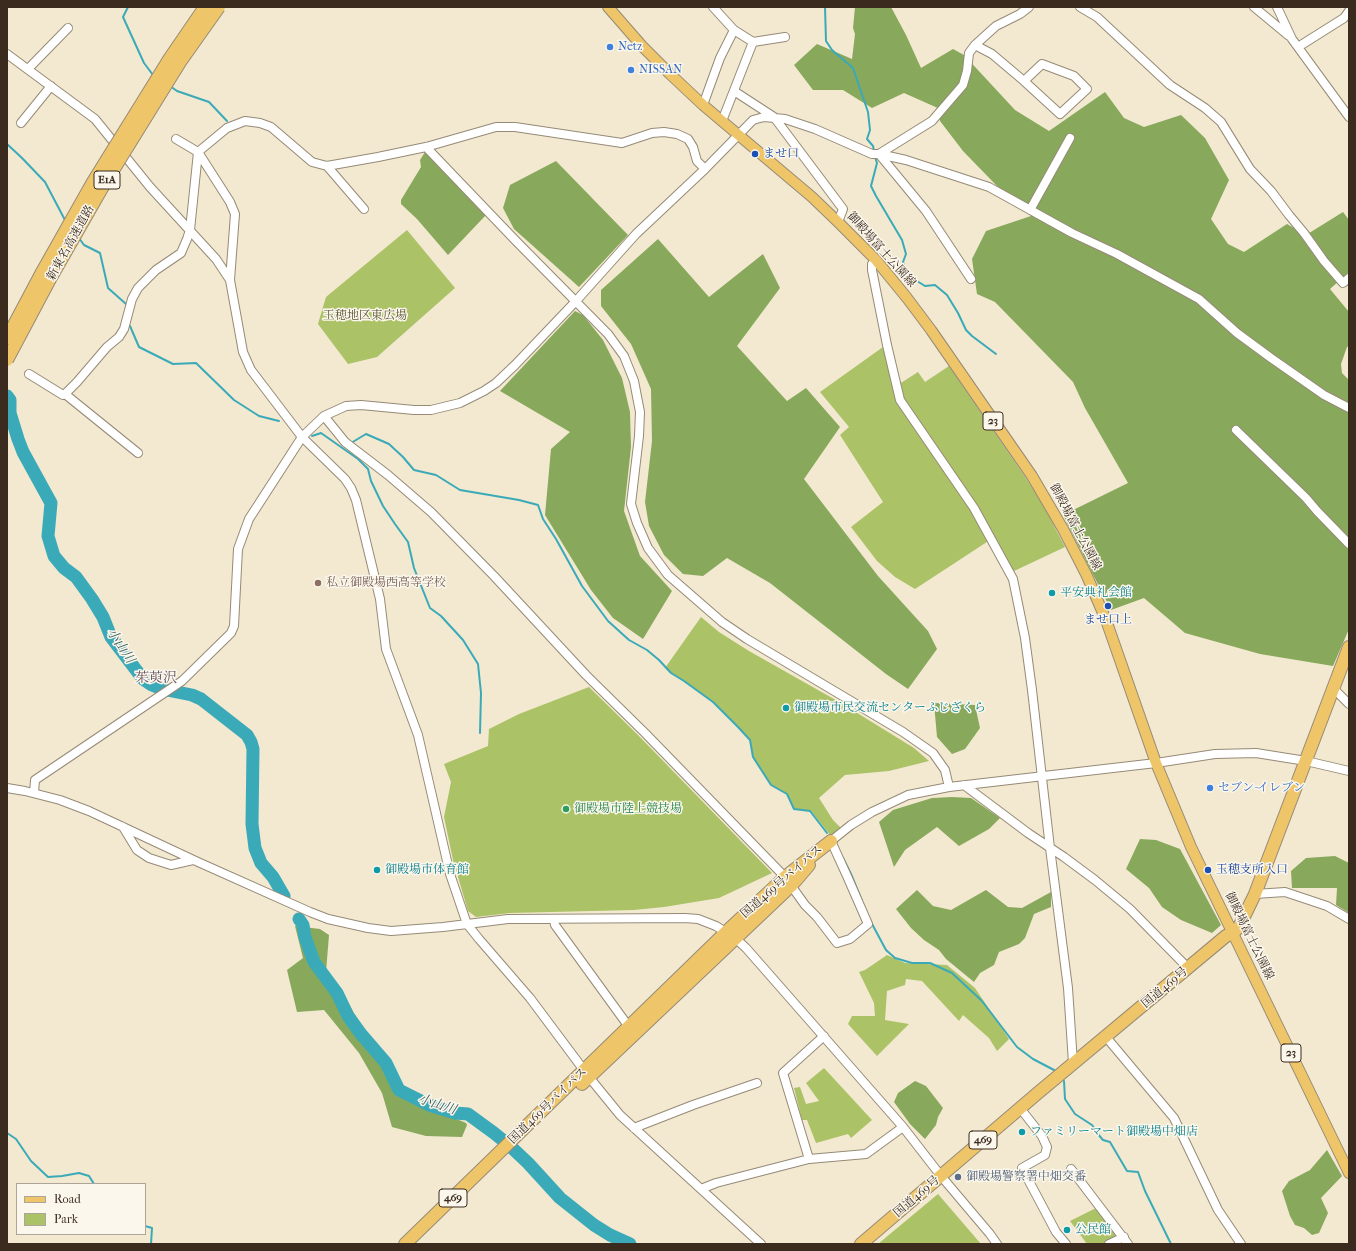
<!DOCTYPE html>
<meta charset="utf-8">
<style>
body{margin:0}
#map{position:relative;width:1356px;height:1251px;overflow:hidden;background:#f2e9d0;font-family:"IM FELL French Canon",serif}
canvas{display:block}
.frame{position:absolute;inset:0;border:8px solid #3b2a1e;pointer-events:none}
.legend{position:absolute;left:16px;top:1183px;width:130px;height:52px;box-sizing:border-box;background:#fbf7ec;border:1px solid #aea59a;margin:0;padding:5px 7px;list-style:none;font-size:12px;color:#3b2a1e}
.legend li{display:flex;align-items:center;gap:8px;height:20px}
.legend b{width:20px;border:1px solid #aea59a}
</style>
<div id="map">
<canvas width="1356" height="1251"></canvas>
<div class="frame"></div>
<ul class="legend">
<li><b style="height:5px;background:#eec569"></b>Road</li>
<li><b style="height:11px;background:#abc267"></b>Park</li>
</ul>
</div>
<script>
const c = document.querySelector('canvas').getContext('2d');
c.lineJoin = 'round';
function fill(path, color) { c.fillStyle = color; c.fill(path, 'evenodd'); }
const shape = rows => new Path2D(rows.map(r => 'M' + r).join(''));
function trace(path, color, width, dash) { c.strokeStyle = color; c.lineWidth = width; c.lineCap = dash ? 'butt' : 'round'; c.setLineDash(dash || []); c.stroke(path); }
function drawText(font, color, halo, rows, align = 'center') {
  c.font = font + ' "IM FELL French Canon","Noto Serif JP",serif'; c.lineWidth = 3; c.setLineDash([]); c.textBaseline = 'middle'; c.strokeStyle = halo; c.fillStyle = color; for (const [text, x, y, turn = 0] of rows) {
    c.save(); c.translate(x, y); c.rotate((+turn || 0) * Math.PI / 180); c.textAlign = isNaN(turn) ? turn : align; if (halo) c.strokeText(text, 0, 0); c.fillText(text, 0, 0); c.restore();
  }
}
const green = shape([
 [407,230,455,288,377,357,348,364,318,324,326,297],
 [883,347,893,388,918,372,925,382,949,366,1032,487,1047,512,1065,547,1012,572,993,538,915,589,895,577,877,561,851,527,883,502,840,435,849,427,820,392],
 [701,617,719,632,749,651,841,703,914,748,929,761,889,771,845,775,819,798,833,820,841,828,831,836,811,811,794,809,787,794,771,785,753,757,750,740,738,727,713,702,688,684,671,673,665,668],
 [589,687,637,734,772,873,719,898,664,907,634,910,510,913,476,917,468,911,453,860,444,817,451,782,444,764,488,746,489,729,519,714],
 [887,955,905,963,947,965,975,988,1009,1039,997,1051,989,1038,963,1015,959,1021,922,981,906,979,905,985,887,991,885,1020,909,1024,877,1056,848,1024,852,1016,875,1016,874,1003,859,972,865,970],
 [824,1068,872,1120,851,1138,848,1134,816,1143,807,1120,802,1120,794,1088,800,1087,806,1104,819,1101,806,1083],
 [938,1194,981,1244,878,1244],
 [1100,1206,1124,1237,1109,1244,1087,1244,1070,1221]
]);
const forest = shape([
 [855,7,891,7,906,35,921,68,953,49,964,55,1015,110,1049,131,1105,92,1124,118,1144,127,1181,115,1205,138,1229,180,1211,219,1228,244,1244,252,1287,224,1306,235,1343,212,1349,220,1349,272,1330,289,1349,312,1349,346,1347,347,1341,364,1342,373,1349,380,1349,629,1333,666,1260,654,1185,633,1144,598,1111,610,1063,515,1128,483,1085,408,1073,382,995,302,977,294,972,259,986,231,1031,216,996,185,963,151,940,121,940,109,904,93,872,108,843,90,813,90,794,65,817,44,852,59,855,34,853,28],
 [425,152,486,215,448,255,417,219,401,204,401,200,421,167,420,160],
 [556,161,628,235,579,287,514,229,503,208,510,185],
 [658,239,709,297,763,254,780,288,737,346,787,401,806,388,840,427,804,479,878,576,928,631,937,649,908,689,886,674,770,583,727,558,703,576,683,574,664,555,649,526,645,502,652,441,651,389,631,344,601,306,601,290],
 [575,311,583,315,603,340,622,378,630,412,631,447,624,511,640,556,672,591,643,639,613,618,591,590,545,515,551,449,570,432,500,391],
 [934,703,975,705,980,728,965,749,952,754,937,737],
 [952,797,971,798,1000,818,989,829,959,846,937,827,905,850,894,867,879,822,893,810,932,798],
 [1140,839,1156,840,1180,849,1221,925,1212,933,1181,920,1162,907,1149,888,1126,869],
 [1335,856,1349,863,1349,913,1336,905,1337,888,1292,888,1291,871,1306,858],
 [917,890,933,906,951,910,986,890,1008,907,1022,908,1051,892,1051,907,1034,914,1025,938,1019,944,999,952,994,965,980,973,974,982,946,959,939,950,924,940,911,928,896,909],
 [295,926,320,929,329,935,326,972,347,1001,402,1096,466,1123,467,1125,462,1137,426,1136,392,1127,382,1093,359,1053,324,1010,297,1012,287,970,303,958],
 [915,1081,926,1086,943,1108,938,1117,936,1125,925,1139,910,1124,894,1102,898,1093],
 [1327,1150,1342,1176,1321,1198,1328,1213,1319,1233,1312,1235,1304,1228,1295,1225,1290,1216,1282,1191,1289,1181,1310,1170]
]);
const stream = shape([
 [128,7,123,17,144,63,153,75],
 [825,7,826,41,832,50,853,68,868,112,870,130,867,139,873,146,874,151],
 [170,86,177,91,209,102,227,121],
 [7,144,22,158,45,182,66,222],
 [875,157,877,163,871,186,876,196,902,240,906,254,903,262,905,270,917,281,925,286,935,285,947,295,958,313,966,330,972,336,996,354],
 [79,238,84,245,100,253,108,288,126,304],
 [130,326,139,347,173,364,196,363,234,400,259,416,279,421],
 [312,436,321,433,358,459,368,469,371,481,383,506,395,524,408,542,414,568,430,608,441,616,463,640,478,664,481,693,480,733],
 [351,443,366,434,389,444,403,457,414,470,436,475,460,490,519,500,538,505,543,519,556,539,582,586,608,621,629,640,647,650,659,660,671,673,684,681,713,702,738,727,750,740,753,757,771,785,787,794,794,809,810,811,827,833],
 [843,858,851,874,862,901],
 [871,922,886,950,895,958,912,963,930,963,952,973,982,1001,1017,1047,1033,1059,1054,1070],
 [1064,1081,1065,1099,1075,1114,1092,1125,1097,1133,1103,1140,1110,1142,1127,1171,1138,1172,1145,1191,1171,1244],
 [7,1133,16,1139,31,1161,48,1177,62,1176,79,1173,89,1176,94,1184],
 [145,1226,152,1228,151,1244]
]);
const river = shape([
 [7,396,10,400,10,413,18,439,23,452,51,503,48,536,54,556,64,568,76,577,92,599,103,617,111,637,143,679,152,685,162,689,192,695,201,699,247,735,251,742,253,749,252,824,255,848,261,863,273,877,284,896],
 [299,919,303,925,305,937,314,962,337,993,348,1016,361,1034,386,1063,399,1090,429,1105,455,1113,468,1114,494,1133,510,1146,528,1163,560,1198,594,1225,610,1235,630,1244]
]);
const minor = shape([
 [713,7,734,30,753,42],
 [1080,7,1097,17,1170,85,1205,108,1221,122,1250,169,1271,191,1289,215,1304,233,1324,261,1343,283,1349,278],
 [1254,7,1289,36],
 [1277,7,1292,39,1349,117],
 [975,45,992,54,1024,81,1060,114,1087,89,1074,76,1042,64,1024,81],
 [1298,47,1344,18,1349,11],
 [7,54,95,119,150,187,216,259,230,280,243,352,251,370,302,437,345,479,351,488,356,500,380,599,386,649,418,735,450,874,467,924,479,939,530,998,589,1077,620,1115,761,1244],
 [28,69,68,28],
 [734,91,774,117,843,209,838,222],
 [703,105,720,58,734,30],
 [722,121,753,42,785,37],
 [21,123,51,86],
 [176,139,198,152,230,202,235,214,230,280],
 [426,147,516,241,608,334,624,356,634,381,640,412,639,436,631,504,637,523,648,548,668,575,722,622,747,639,903,732,933,753,945,770,949,787],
 [879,154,906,160,989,187,1072,233,1117,254,1199,299,1237,333,1271,358,1324,395,1349,408],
 [879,154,926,211,971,279],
 [327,166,364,209],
 [1030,210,1070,138],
 [876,260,872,264,872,270,887,345,900,400,974,508,1013,579,1025,638,1032,690,1050,848,1068,988,1073,1063],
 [29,374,63,395,65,394,77,382,107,347,119,337,124,329,132,299,138,288,156,270,181,253,187,239,190,230,198,152,227,128,245,121,260,123,271,127,312,162,327,166,378,157,426,147,496,127,515,127,622,143,652,133,664,132,677,134,688,139,693,147,697,161,705,169],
 [65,394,138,453],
 [324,416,345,442,388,475,431,512,494,576,586,675,645,733,785,877,805,905,817,917,837,943,850,939,868,924,847,876,831,841,851,825,872,812,908,795,949,787,1156,763,1215,754,1256,753,1306,761,1349,771],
 [1236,430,1306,498,1317,511,1349,544],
 [1333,688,1349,704],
 [964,785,1028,833,1064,857,1095,880,1130,909,1188,968],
 [7,788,25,791,60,800,89,811,198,862,310,912,328,919,368,928,391,931,443,927,508,919,685,918,698,919,716,926,735,938,746,948,903,1127,941,1176,990,1234,997,1244],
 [34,793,35,780,182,681,231,633,234,626,238,549,249,519,302,437,324,416,346,406,361,405,414,410,431,410,460,403,484,391,496,383,515,365,576,301,636,234,705,169,753,120,764,117,785,119,815,129,872,154,879,154,932,121,963,85,967,71,969,53,975,45,996,26,1020,14,1029,7],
 [123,827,137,850,149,858,171,865,193,860],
 [1255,894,1285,892,1327,906,1349,919],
 [554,920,555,925,629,1027],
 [1106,1037,1174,1118,1218,1210,1241,1244],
 [1020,1108,1042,1136,1047,1147,1045,1155,1022,1168,1056,1232,1066,1244],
 [634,1128,693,1105,757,1083],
 [809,1159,783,1073,824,1036],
 [1071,1169,1128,1244],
 [701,1189,716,1183,809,1159,866,1154,903,1127],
 [1109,1244,1124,1237]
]);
const major = shape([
 [608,7,642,46,670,74,703,105,812,197,838,222,876,260,907,298,931,330,1032,476,1063,529,1087,576,1106,620,1156,763,1191,847,1349,1173]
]);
const highway = shape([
 [582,1084,791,886,809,865],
 [405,1244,726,932,785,877,831,841],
 [861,1244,1039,1092,1226,936,1233,933,1239,927,1255,894,1349,647]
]);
const highwayBridge = shape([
 [7,338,41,274,93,182,170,58,205,7],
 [7,360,50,279,102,188,180,62,219,7]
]);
const markers = [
 [610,47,4,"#3f7fe0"],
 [631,70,4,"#3f7fe0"],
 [755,154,4,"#1a4fb4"],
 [318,583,4,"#8d6e63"],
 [1052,593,4,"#0f9aa8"],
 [1108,606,4,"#1a4fb4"],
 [786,708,4,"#0f9aa8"],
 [1210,788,4,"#3f7fe0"],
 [566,809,4,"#2e9e5b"],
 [377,870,4,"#0f9aa8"],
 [1208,870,4,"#1a4fb4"],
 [1022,1132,4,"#0f9aa8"],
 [958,1177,4,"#5c6f8a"],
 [1067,1230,4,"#0f9aa8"]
];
const shields = [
 [107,180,26],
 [993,421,20],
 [1291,1053,20],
 [983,1140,28],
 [453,1198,28]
];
const shieldNames = [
 ["E1A",107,180],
 ["23",993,421],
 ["23",1291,1053],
 ["469",983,1140],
 ["469",453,1198]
];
const shopNames = [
 ["Netz",618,47],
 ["NISSAN",639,70],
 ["セブン-イレブン",1218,788]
];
const transitNames = [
 ["ませ口",763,154],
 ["ませ口上",1108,620,"center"],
 ["玉穂支所入口",1216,870]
];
const streetNames = [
 ["新東名高速道路",71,243,-61],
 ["御殿場富士公園線",881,250,48],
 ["御殿場富士公園線",1075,527,62],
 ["国道469号バイパス",782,882,-41],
 ["御殿場富士公園線",1249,936,64],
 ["国道469号",1165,988,-40],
 ["国道469号バイパス",548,1106,-44],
 ["国道469号",917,1197,-41]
];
const parkNames = [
 ["玉穂地区東広場",365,316]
];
const educationNames = [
 ["私立御殿場西高等学校",326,583]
];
const cultureNames = [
 ["平安典礼会館",1060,593],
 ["御殿場市民交流センターふじざくら",794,708],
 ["御殿場市体育館",385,870],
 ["ファミリーマート御殿場中畑店",1030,1132],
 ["公民館",1075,1230]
];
const leisureNames = [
 ["御殿場市陸上競技場",574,809]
];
const serviceNames = [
 ["御殿場警察署中畑交番",966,1177]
];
const waterNames = [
 ["小山川",120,646,56],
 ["小山川",437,1105,18]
];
const quarterNames = [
 ["茱萸沢",156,679]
];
fill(green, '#abc267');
fill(forest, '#88a85c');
trace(stream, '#3baab8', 2);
trace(river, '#3baab8', 13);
trace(minor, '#968a77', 10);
trace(major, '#968a77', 12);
trace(highway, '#968a77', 14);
trace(minor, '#fff', 8);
trace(major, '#eec569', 10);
trace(highway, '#eec569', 12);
trace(highwayBridge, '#968a77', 14, []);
trace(highwayBridge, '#eec569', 12);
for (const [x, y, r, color] of markers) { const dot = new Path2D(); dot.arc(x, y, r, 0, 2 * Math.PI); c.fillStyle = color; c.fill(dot); trace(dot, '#fbf7ec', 1.5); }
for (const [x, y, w] of shields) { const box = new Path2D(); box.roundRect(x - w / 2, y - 9, w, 18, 3); c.fillStyle = '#fbf7ec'; c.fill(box); trace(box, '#3b2a1e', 1); }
drawText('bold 11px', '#3b2a1e', null, shieldNames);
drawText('12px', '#366cbe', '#fbf7ec', shopNames, 'left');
drawText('12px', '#164399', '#fbf7ec', transitNames, 'left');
drawText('12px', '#3b2a1e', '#fbf7ec', streetNames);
drawText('12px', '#5d5834', '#fbf7ec', parkNames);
drawText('12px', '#785e54', '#fbf7ec', educationNames, 'left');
drawText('12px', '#0d838f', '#fbf7ec', cultureNames, 'left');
drawText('12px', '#27864d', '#fbf7ec', leisureNames, 'left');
drawText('12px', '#4e5e75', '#fbf7ec', serviceNames, 'left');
drawText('italic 13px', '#3b5d5c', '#fbf7ec', waterNames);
drawText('14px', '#625261', '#fbf7ec', quarterNames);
</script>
